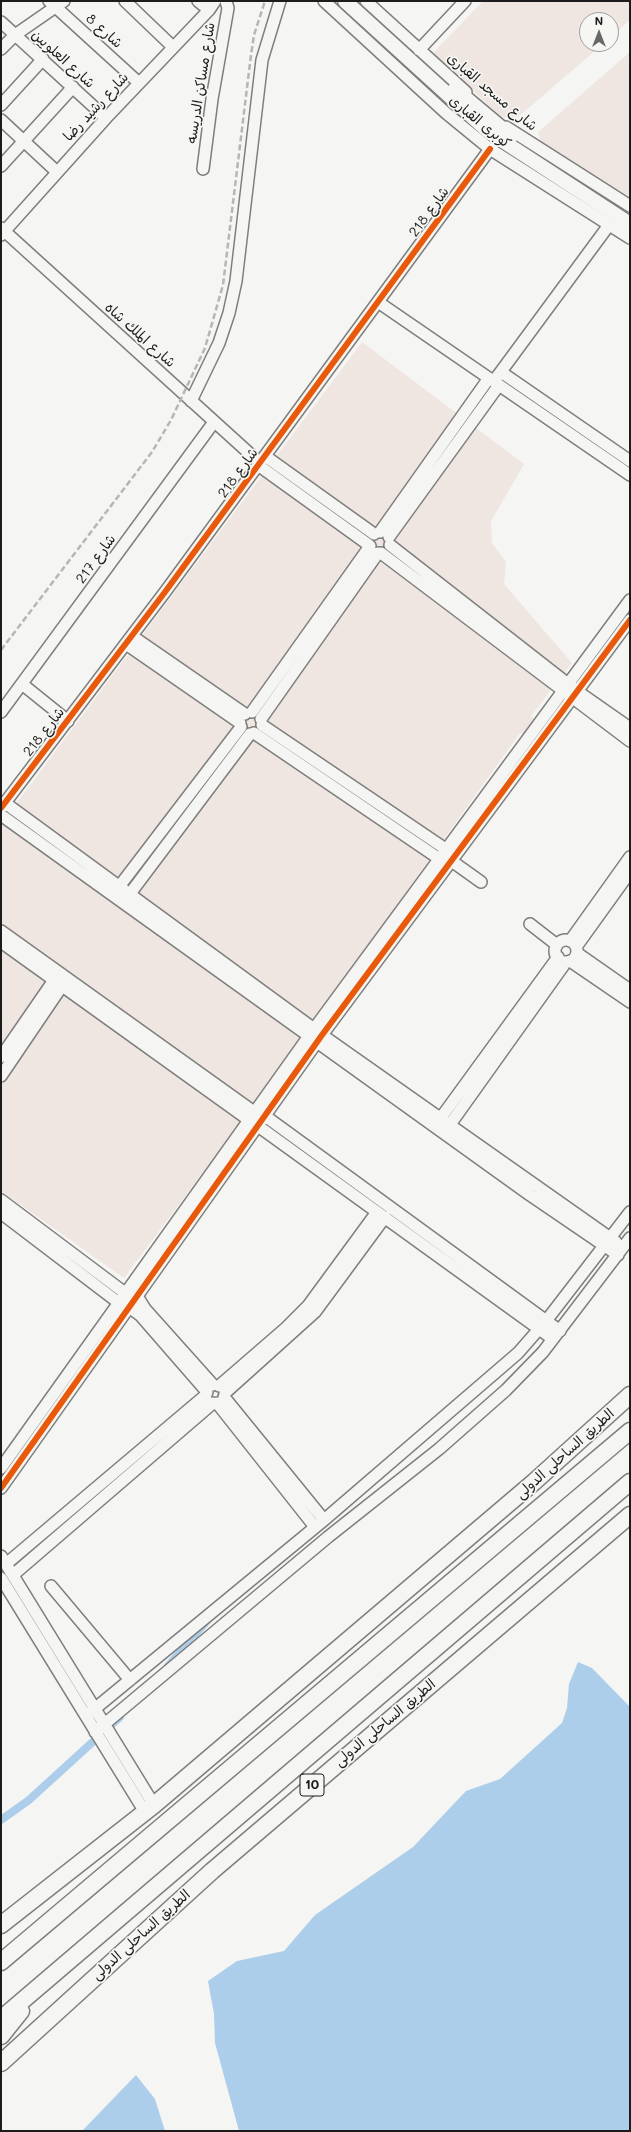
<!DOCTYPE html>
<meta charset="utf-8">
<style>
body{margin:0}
#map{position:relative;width:631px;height:2132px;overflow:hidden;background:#f5f5f3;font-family:Mali,sans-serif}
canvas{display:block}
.frame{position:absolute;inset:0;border:2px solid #1c1c1c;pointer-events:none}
.north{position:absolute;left:579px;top:12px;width:40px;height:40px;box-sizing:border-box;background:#f6f6f2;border:1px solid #9f9f9c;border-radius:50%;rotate:0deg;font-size:11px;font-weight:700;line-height:16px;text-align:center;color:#1c1c1c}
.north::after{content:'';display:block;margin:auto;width:14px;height:18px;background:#686867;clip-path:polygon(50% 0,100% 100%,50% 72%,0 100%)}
</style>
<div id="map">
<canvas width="631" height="2132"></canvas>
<div class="frame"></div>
<div class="north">N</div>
</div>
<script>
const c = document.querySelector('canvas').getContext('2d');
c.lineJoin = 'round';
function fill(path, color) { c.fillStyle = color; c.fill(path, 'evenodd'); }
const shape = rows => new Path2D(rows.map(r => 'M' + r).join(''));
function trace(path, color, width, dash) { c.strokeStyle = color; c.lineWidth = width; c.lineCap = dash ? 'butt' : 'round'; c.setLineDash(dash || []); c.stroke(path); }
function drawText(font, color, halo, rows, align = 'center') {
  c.font = font + ' Mali,"Playpen Sans Arabic",sans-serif'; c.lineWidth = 3.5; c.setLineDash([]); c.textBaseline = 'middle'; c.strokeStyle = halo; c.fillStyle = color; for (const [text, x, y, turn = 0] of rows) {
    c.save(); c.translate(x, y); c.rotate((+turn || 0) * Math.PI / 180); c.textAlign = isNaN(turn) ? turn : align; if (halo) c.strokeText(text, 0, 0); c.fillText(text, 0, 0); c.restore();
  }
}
const built = shape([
 [483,1,630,1,630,20,611,37,611,20,587,20,587,44,603,44,518,117,501,117,433,53],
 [630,52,630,197,542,144,538,132],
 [362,342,524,464,491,521,492,543,506,562,504,584,572,663,531,716,535,720,524,735,520,733,252,1107,124,1278,1,1191,1,824]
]);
const water = shape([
 [578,1662,592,1668,630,1707,630,2131,239,2131,215,2043,214,2014,208,1981,237,1961,284,1951,315,1915,413,1847,466,1791,500,1779,562,1723,567,1708,569,1684],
 [136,2075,155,2099,165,2131,82,2131]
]);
const canal = shape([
 [168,1666,206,1622],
 [1,1820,29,1800,120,1717]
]);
const minor = shape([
 [49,1,139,83],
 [125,1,173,47],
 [198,1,209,10],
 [324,1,446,113,490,149,630,238],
 [366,1,466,92],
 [1,22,106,118],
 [1,49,15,35,64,1],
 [419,50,465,1],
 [1,105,43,59],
 [1,120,57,172],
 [506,127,630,206],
 [1,166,73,87],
 [203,169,212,99,228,8,226,1],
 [1,228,260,463],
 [1,235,106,118,209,10,215,1],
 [378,302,630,475],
 [501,372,630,461],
 [494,381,609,225],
 [191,401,219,343,229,313,236,281,262,60,280,1],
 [265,456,374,534],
 [258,465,369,545],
 [380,532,489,378],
 [389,537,499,385],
 [390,545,577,691,630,728],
 [381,553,630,741],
 [132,636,245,714],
 [126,644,240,723],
 [22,684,68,721],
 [1,712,214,422],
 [252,712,370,546],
 [261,719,378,553],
 [262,725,450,852],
 [254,733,444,862],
 [5,803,314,1029],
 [1,808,165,592,490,149],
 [1,815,309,1036],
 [446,857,481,882],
 [115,892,241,727],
 [126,899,250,734],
 [530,924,557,945],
 [1,931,254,1112],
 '555 951a11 11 0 1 1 22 0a11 11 0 1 1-22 0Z',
 [570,941,630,857],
 [1,942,249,1120],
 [576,947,630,872],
 [577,953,630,990],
 [570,961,630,1002],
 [322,1035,616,1242],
 [317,1042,530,1195,618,1255],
 [1,1057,54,980],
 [1,1076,62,986],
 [265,1116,560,1331],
 [440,1119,558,957],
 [258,1126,553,1339],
 [449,1126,566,962],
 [1,1200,125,1293],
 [1,1213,119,1303],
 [137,1296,145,1309,213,1385],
 [129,1307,140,1315,207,1392],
 [219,1386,286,1328,308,1306,377,1212],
 [225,1393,315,1312,385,1217],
 [224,1397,324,1520],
 [217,1403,315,1527],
 [1,1468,314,1029,630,600],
 [1,1488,322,1035,630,620],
 [1,1556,154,1805],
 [6,1564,206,1395],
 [13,1575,213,1403],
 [1,1578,145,1812],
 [51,1586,130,1680],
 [86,1716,324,1520,518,1353,546,1321,630,1212],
 [95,1732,328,1537,439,1449,506,1390,543,1352,630,1238]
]);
const major = shape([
 [345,1,489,132,630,224],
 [455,89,511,136]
]);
const highway = shape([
 [1,1925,154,1805,534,1482,630,1395],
 [1,1962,630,1431],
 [1,2019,630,1482],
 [1,2036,21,2011],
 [1,2063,212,1871,630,1515]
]);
const rail = shape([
 [1,650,152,452,171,420,205,348,223,285,251,55,254,35,265,1]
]);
const cycleway = shape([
 [1,808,165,592,490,149],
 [1,1488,322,1035,630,620]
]);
const shields = [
 [312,1785,24]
];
const shieldNames = [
 ["10",312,1785]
];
const streetNames = [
 ["شارع 8",104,31,42],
 ["شارع العلويين",63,59,42],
 ["شارع مساكن الدريسه",201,83,-81],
 ["شارع مسجد القبارى",492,92,40],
 ["شارع رشيد رضا",96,107,-47],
 ["كوبرى القبارى",480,122,39],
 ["شارع 218",429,212,-54],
 ["شارع الملك شاه",140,335,42],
 ["شارع 218",238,473,-54],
 ["شارع 217",96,559,-54],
 ["شارع 218",44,732,-52],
 ["الطريق الساحلى الدولى",565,1454,-42],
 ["الطريق الساحلى الدولى",385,1723,-40],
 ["الطريق الساحلى الدولى",141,1935,-42]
];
fill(built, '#efe6e1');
fill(water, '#acceeb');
trace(canal, '#acceeb', 8);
trace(minor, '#7e7e7d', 14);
trace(major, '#7e7e7d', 17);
trace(highway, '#7e7e7d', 19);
trace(minor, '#f5f5f3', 11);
trace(major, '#f5f5f3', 14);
trace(highway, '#f5f5f3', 16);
trace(rail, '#b6b6b5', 2.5, [6, 3]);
trace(cycleway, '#e8590c', 6);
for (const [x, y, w] of shields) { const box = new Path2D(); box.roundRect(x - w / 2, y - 11, w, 22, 3); c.fillStyle = '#f6f6f2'; c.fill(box); trace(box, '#1c1c1c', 1); }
drawText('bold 13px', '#1c1c1c', null, shieldNames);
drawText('14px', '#1c1c1c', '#f6f6f2', streetNames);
</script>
